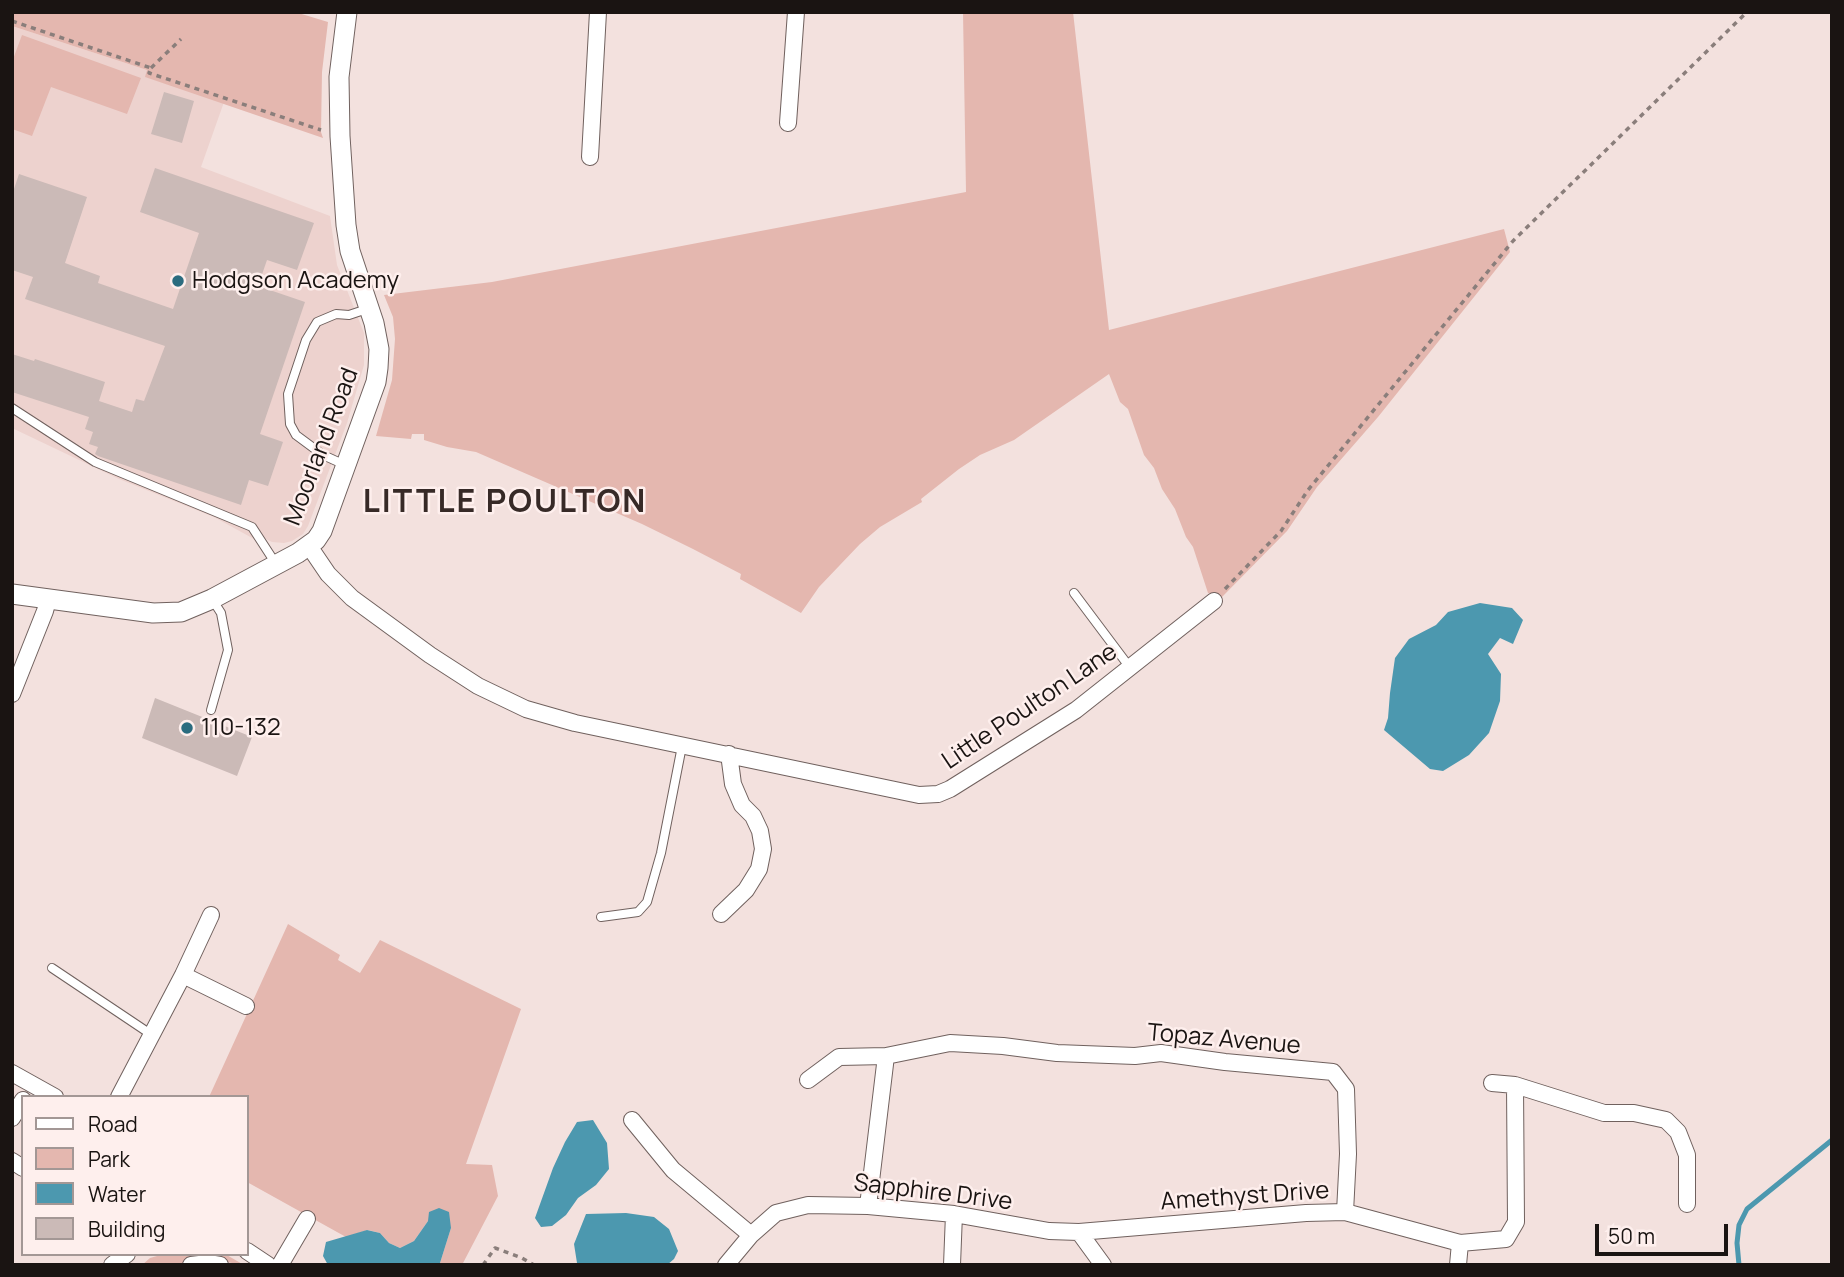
<!DOCTYPE html>
<style>
body{margin:0}
#map{position:relative;width:1844px;height:1277px;overflow:hidden;background:#f3e1de;font-family:Manrope,sans-serif}
canvas{display:block}
.frame{position:absolute;inset:0;border:14px solid #1a1412;pointer-events:none}
.legend{position:absolute;left:21px;top:1095px;width:228px;height:161px;box-sizing:border-box;background:#feefed;border:2px solid #a39795;margin:0;padding:9px 12px;list-style:none;font-size:21px;color:#1a1412}
.legend li{display:flex;align-items:center;gap:14px;height:35px}
.legend b{width:35px;border:2px solid #a39795}
.scale{position:absolute;left:1595px;top:1224px;width:133px;height:32px;box-sizing:border-box;border:4px solid #1a1412;border-top:0;padding-left:9px;font-size:21px;line-height:24px;white-space:nowrap;color:#1a1412;-webkit-text-stroke:5px #feefed;paint-order:stroke}
</style>
<div id="map">
<canvas width="1844" height="1277"></canvas>
<div class="frame"></div>
<ul class="legend">
<li><b style="height:9px;background:#fff"></b>Road</li>
<li><b style="height:19px;background:#e4b7af"></b>Park</li>
<li><b style="height:19px;background:#4c98af"></b>Water</li>
<li><b style="height:19px;background:#cbbab7"></b>Building</li>
</ul>
<div class="scale">50 m</div>
</div>
<script>
const c = document.querySelector('canvas').getContext('2d');
c.lineJoin = 'round';
function fill(path, color) { c.fillStyle = color; c.fill(path, 'evenodd'); }
const shape = rows => new Path2D(rows.map(r => 'M' + r).join(''));
function trace(path, color, width, dash) { c.strokeStyle = color; c.lineWidth = width; c.lineCap = dash ? 'butt' : 'round'; c.setLineDash(dash || []); c.stroke(path); }
function drawText(font, color, halo, rows, align = 'center') {
  c.font = font + ' Manrope,sans-serif'; c.lineWidth = 5; c.setLineDash([]); c.textBaseline = 'middle'; c.strokeStyle = halo; c.fillStyle = color; for (const [text, x, y, turn = 0] of rows) {
    c.save(); c.translate(x, y); c.rotate((+turn || 0) * Math.PI / 180); c.textAlign = isNaN(turn) ? turn : align; if (halo) c.strokeText(text, 0, 0); c.fillText(text, 0, 0); c.restore();
  }
}
const built = shape([
 [12,26,147,70,146,77,224,102,201,167,330,216,337,265,364,333,364,365,347,423,308,526,303,534,292,541,284,543,272,542,260,536,254,539,214,517,119,479,12,428]
]);
const green = shape([
 [12,12,295,12,328,22,322,72,321,132,323,138,145,77,147,70,12,26],
 [963,12,1073,12,1109,330,1504,229,1510,252,1378,417,1317,487,1287,531,1222,597,1208,593,1193,547,1186,537,1175,509,1162,489,1154,468,1144,455,1128,409,1120,402,1109,374,1014,440,980,455,959,469,921,499,922,502,880,527,860,544,819,587,801,613,740,579,741,574,693,549,642,524,476,452,447,447,424,440,424,434,412,434,411,439,376,436,392,380,395,339,393,317,384,295,492,282,966,192],
 [22,35,141,78,127,114,51,87,32,136,12,129,12,62],
 [288,924,340,955,338,960,360,973,380,940,521,1009,466,1164,492,1165,498,1196,462,1265,437,1265,440,1263,451,1228,428,1221,414,1241,400,1248,389,1243,380,1233,368,1230,346,1237,247,1182,247,1097,209,1097],
 [164,1254,225,1254,244,1265,202,1258,175,1265,142,1265,150,1258]
]);
const water = shape([
 [1480,603,1512,608,1523,620,1513,644,1500,638,1488,654,1501,674,1500,701,1489,733,1469,755,1443,771,1430,769,1384,730,1388,718,1390,693,1395,658,1409,639,1436,625,1448,612],
 [593,1120,607,1143,609,1169,596,1185,578,1198,566,1215,552,1226,541,1227,535,1218,553,1168,565,1142,577,1122],
 [439,1208,449,1212,451,1228,440,1263,437,1265,328,1265,323,1256,326,1242,367,1230,380,1233,389,1243,400,1248,414,1241,428,1221,429,1212],
 [626,1213,654,1217,669,1229,678,1251,674,1259,667,1265,577,1263,574,1244,586,1214]
]);
const stream = shape([
 [1739,1265,1737,1243,1739,1225,1747,1209,1832,1140]
]);
const building = shape([
 [164,92,194,101,182,143,151,134],
 [155,168,314,223,297,270,267,260,258,286,305,302,260,434,283,442,268,486,249,480,241,505,98,456,95,454,98,447,89,444,93,432,85,429,89,417,12,392,12,354,34,361,35,359,105,382,99,401,132,412,136,399,144,401,165,346,25,299,33,277,12,270,12,195,19,174,87,197,65,263,100,276,98,283,173,309,199,233,140,212],
 [155,698,252,737,237,776,142,738]
]);
const path = shape([
 [12,21,151,68,149,73,321,130],
 [151,68,181,39],
 [1225,589,1281,531,1308,490,1513,241,1747,12],
 [483,1265,495,1248,522,1258,534,1265]
]);
const service = shape([
 [12,408,95,462,252,527,276,564],
 [345,465,323,455,296,435,290,424,288,394,306,340,317,322,336,314,349,315,367,309],
 [1074,593,1131,669],
 [211,710,228,650,221,613,212,599],
 [601,917,638,912,647,902,661,853,682,746],
 [52,968,152,1035]
]);
const minor = shape([
 [788,123,796,12],
 [590,157,598,12],
 [309,546,328,574,352,598,430,655,478,686,526,709,575,723,919,795,938,794,950,789,1076,710,1214,601],
 [12,694,45,611,48,600],
 [721,914,746,890,759,869,763,849,760,831,753,816,742,805,733,784,729,754],
 [183,975,246,1006],
 [12,1073,55,1097],
 [808,1080,839,1057,886,1056,950,1043,1003,1046,1057,1053,1135,1056,1161,1053,1225,1062,1333,1072,1346,1089,1348,1154,1345,1212],
 [1492,1083,1515,1085],
 [119,1097,183,975,211,915],
 [12,1118,23,1100],
 [632,1120,673,1170,751,1235],
 [12,1161,23,1168],
 [868,1206,886,1056],
 [1079,1232,1306,1213,1345,1212,1460,1243,1506,1239,1516,1222,1515,1085,1604,1113,1634,1113,1666,1120,1678,1132,1687,1155,1687,1204],
 [247,1251,268,1265],
 [112,1265,127,1254],
 [191,1265,208,1263,220,1265],
 [280,1265,307,1219],
 [726,1265,751,1235,776,1213,808,1205,868,1206,954,1214,1049,1231,1079,1232,1103,1265],
 [952,1265,954,1214],
 [1458,1265,1460,1243]
]);
const tertiary = shape([
 [12,594,153,613,181,612,212,599,298,553,316,540,322,531,376,382,378,368,379,349,374,323,350,251,346,225,340,136,339,77,347,12]
]);
const markers = [
 [178,281,7,"#2b6c7f"],
 [187,728,7,"#2b6c7f"]
];
const poiNames = [
 ["Hodgson Academy",192,281],
 ["110-132",201,728]
];
const streetNames = [
 ["Moorland Road",322,447,-69],
 ["Little Poulton Lane",1030,707,-34],
 ["Topaz Avenue",1224,1040,5],
 ["Sapphire Drive",933,1193,7],
 ["Amethyst Drive",1245,1197,-4]
];
const districtNames = [
 ["LITTLE POULTON",505,503]
];
fill(built, '#edd2ce');
fill(green, '#e4b7af');
fill(water, '#4c98af');
trace(stream, '#4c98af', 5);
fill(building, '#cbbab7');
trace(service, '#70615e', 10);
trace(minor, '#70615e', 18);
trace(tertiary, '#70615e', 21);
trace(path, '#8a7e7b', 3.5, [5, 5]);
trace(service, '#fff', 8);
trace(minor, '#fff', 16);
trace(tertiary, '#fff', 19);
for (const [x, y, r, color] of markers) { const dot = new Path2D(); dot.arc(x, y, r, 0, 2 * Math.PI); c.fillStyle = color; c.fill(dot); trace(dot, '#feefed', 2.5); }
drawText('24px', '#1a1412', '#feefed', poiNames, 'left');
drawText('24px', '#1a1412', '#feefed', streetNames);
c.letterSpacing = '2px';
drawText('bold 32px', '#372a27', '#feefed', districtNames);
c.letterSpacing = '0px';
</script>
